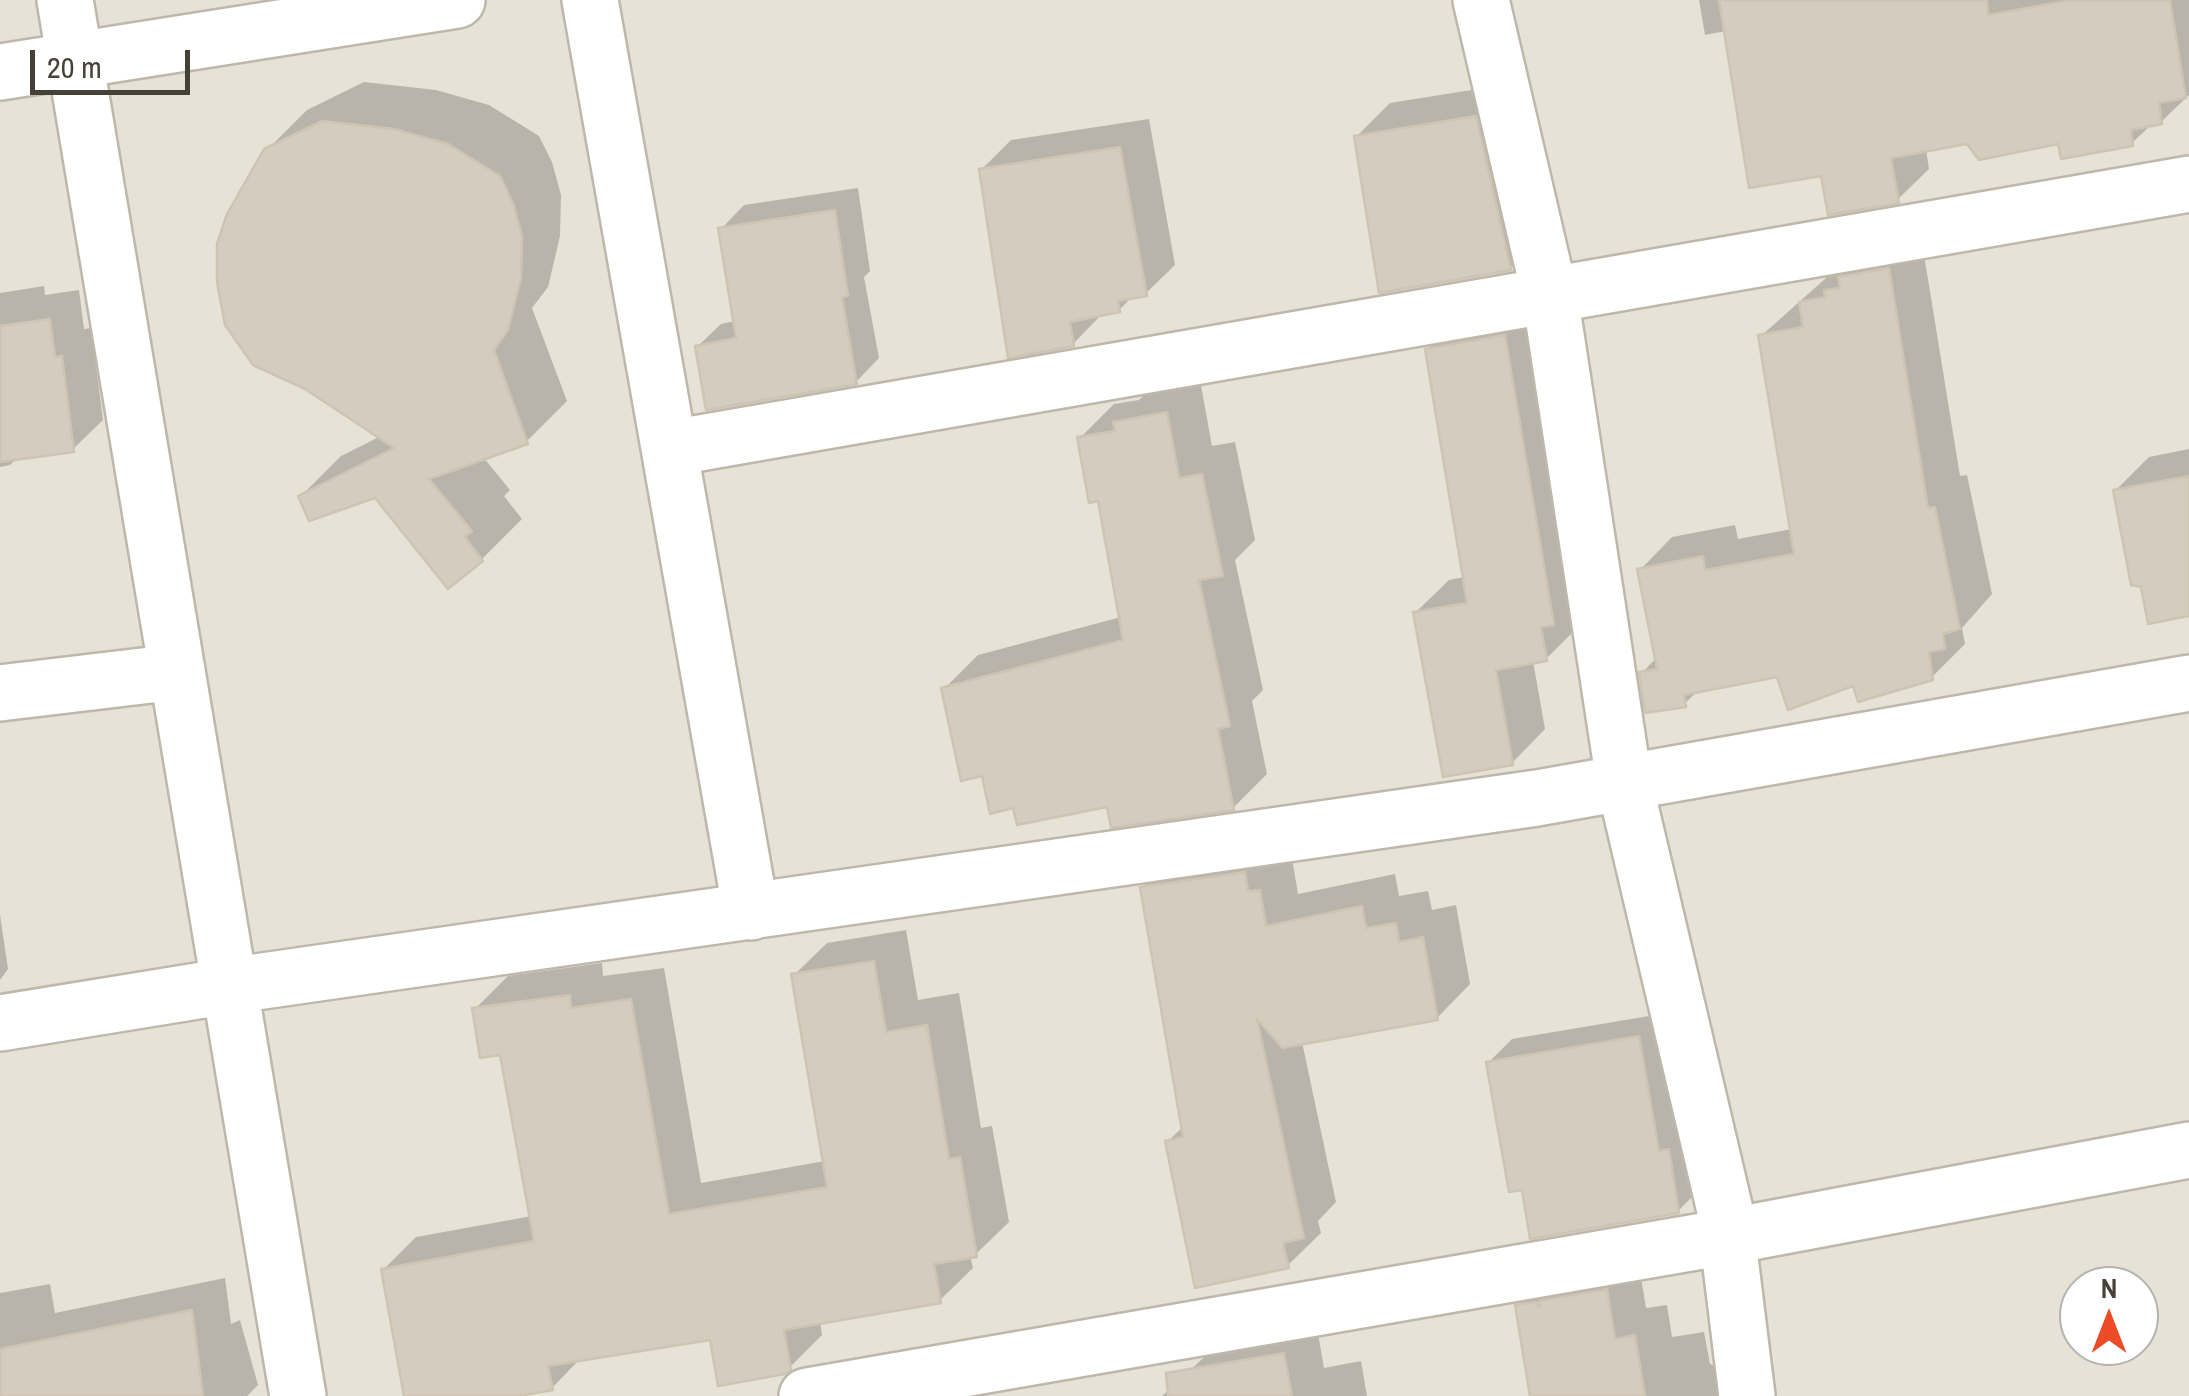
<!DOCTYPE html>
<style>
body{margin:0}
#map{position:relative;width:2189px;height:1396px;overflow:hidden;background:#f3f0e8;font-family:"Archivo Narrow",sans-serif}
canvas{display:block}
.north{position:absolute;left:2059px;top:1266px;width:100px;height:100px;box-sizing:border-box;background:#fff;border:2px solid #b5b3af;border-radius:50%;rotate:0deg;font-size:28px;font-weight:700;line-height:40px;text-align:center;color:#464137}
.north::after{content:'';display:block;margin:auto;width:35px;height:45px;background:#ed4b25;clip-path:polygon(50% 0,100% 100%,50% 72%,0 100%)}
.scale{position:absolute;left:30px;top:50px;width:160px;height:45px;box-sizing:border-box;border:5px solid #464137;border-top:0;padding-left:12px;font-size:30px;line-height:35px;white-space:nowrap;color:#464137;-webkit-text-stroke:8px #fff;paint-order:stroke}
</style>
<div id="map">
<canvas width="2189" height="1396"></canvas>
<div class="north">N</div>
<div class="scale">20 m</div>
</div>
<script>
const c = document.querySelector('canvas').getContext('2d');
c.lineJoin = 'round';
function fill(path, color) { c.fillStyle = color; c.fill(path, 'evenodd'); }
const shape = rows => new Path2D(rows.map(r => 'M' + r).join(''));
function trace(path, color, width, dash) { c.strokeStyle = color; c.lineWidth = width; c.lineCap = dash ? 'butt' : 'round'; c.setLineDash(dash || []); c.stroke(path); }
const residential = shape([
 [0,0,2189,0,2189,1396,0,1396],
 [2079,1286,2139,1286,2139,1346,2079,1346]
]);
const shadow = shape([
 [1699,0,2189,0,2189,95,2161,122,2152,124,2132,143,1968,141,1926,149,1929,169,1897,200,1823,174,1726,31,1705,35],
 [364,82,436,90,489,105,539,136,552,162,561,195,560,236,548,287,532,308,567,401,527,441,483,457,510,490,504,496,522,519,482,559,376,495,301,496,341,456,381,436,266,151,307,110],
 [1509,84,1543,234,1510,268,1356,137,1390,103],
 [1149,119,1175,265,1145,294,1133,296,1119,310,1103,313,1073,344,982,169,1011,140],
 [858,188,870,271,864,277,879,358,856,382,697,347,721,324,735,321,721,229,744,205],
 [1921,236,1960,476,1967,475,1992,594,1962,628,1965,644,1932,677,1855,683,1779,674,1700,689,1684,704,1642,673,1657,657,1640,570,1672,537,1735,525,1738,539,1792,529,1761,336,1835,270],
 [44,286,45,295,79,290,84,329,91,328,103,420,73,449,18,457,10,465,0,467,0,293],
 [1538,302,1580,625,1546,659,1533,661,1545,729,1512,763,1415,613,1449,580,1465,577,1428,349,1462,316],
 [1200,380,1212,446,1235,442,1255,540,1235,560,1263,690,1252,701,1267,774,1233,808,1109,804,1015,805,984,773,944,689,978,655,1121,617,1100,498,1080,438,1114,404,1139,400,1150,389],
 [2189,449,2189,614,2115,491,2149,457],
 [1176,854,1292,858,1298,894,1395,874,1399,896,1428,891,1432,910,1456,905,1470,984,1437,1018,1302,1042,1336,1202,1318,1221,1321,1233,1287,1266,1167,1142,1184,1126,1143,887],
 [0,915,8,969,0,980],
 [906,930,918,1000,959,993,981,1128,992,1126,1009,1222,976,1254,970,1255,973,1268,940,1300,820,1321,822,1335,789,1368,712,1337,581,1358,552,1388,504,1396,407,1396,383,1270,416,1237,532,1216,502,1052,475,1009,508,976,602,963,603,976,664,968,701,1183,825,1161,794,975,827,943],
 [1661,1014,1701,1188,1678,1211,1524,1188,1489,1062,1512,1039],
 [1638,1259,1646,1308,1667,1305,1672,1337,1704,1332,1710,1364,1720,1368,1725,1396,1533,1396,1518,1306,1550,1274],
 [225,1278,231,1324,240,1320,258,1385,247,1396,0,1396,0,1293,50,1284,55,1313],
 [1316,1322,1324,1368,1361,1361,1367,1396,1162,1396,1226,1337]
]);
const building = shape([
 [1719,0,1987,0,1988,15,2071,0,2170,0,2186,98,2159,103,2162,124,2131,130,2133,146,2061,159,2058,144,1979,160,1967,144,1891,158,1899,203,1828,215,1821,176,1749,188,1719,0],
 [1476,116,1511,270,1379,293,1354,136,1476,116],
 [322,121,394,129,448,144,500,176,513,203,522,236,521,278,508,330,494,350,528,444,429,479,472,531,465,537,483,561,448,589,375,498,309,521,298,496,394,448,305,389,253,365,225,325,217,282,217,244,227,214,264,149,322,121],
 [1120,147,1147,296,1118,301,1120,312,1070,322,1074,346,1008,358,979,169,1120,147],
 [835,210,848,296,842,297,857,384,706,410,695,346,736,338,718,228,835,210],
 [1889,268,1928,508,1935,507,1960,629,1943,634,1945,649,1929,652,1933,680,1858,702,1853,686,1788,710,1777,677,1684,695,1686,707,1645,713,1639,672,1657,669,1637,569,1703,556,1705,570,1794,554,1758,335,1803,327,1799,302,1825,297,1824,290,1840,288,1838,277,1889,268],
 [50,319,55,357,62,356,74,452,0,462,0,326,50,319],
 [1505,335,1554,625,1541,627,1547,661,1496,670,1513,765,1443,777,1413,612,1467,603,1425,349,1505,335],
 [1167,412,1179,478,1202,474,1223,576,1199,580,1230,726,1218,729,1234,810,1111,828,1107,807,1017,825,1013,808,990,814,982,776,961,781,941,688,1123,640,1098,501,1089,503,1077,437,1115,431,1113,422,1167,412],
 [2189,476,2189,616,2148,624,2141,587,2131,585,2113,490,2189,476],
 [1245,872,1248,891,1260,890,1266,926,1362,906,1366,928,1396,923,1399,942,1423,937,1438,1020,1282,1048,1257,1019,1304,1238,1283,1243,1289,1268,1195,1288,1165,1141,1183,1137,1140,887,1245,872],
 [874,961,886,1032,927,1025,949,1159,960,1157,977,1257,934,1264,941,1303,784,1330,791,1370,785,1374,718,1386,710,1340,548,1366,553,1390,518,1396,404,1396,381,1269,534,1241,500,1055,480,1058,472,1008,570,995,571,1008,631,999,669,1214,827,1187,791,974,874,961],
 [1639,1036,1659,1151,1669,1149,1679,1213,1530,1239,1522,1190,1509,1192,1486,1062,1639,1036],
 [1607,1289,1615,1339,1635,1335,1645,1396,1530,1396,1515,1305,1536,1302,1540,1307,1539,1301,1607,1289],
 [192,1310,203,1396,0,1396,0,1349,192,1310],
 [1284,1353,1292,1396,1168,1396,1166,1373,1284,1353]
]);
const minor = shape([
 [65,0,298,1396],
 [590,0,751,912],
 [1481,0,1550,296,1624,781,1731,1236,1730,1258,1747,1396],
 [0,72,457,0],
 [671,448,2189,184],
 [0,693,176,672],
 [0,1023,228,986,1537,798,2189,683],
 [807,1396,1731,1236,2189,1150]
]);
fill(residential, '#e6e2d6');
fill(shadow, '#0003');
fill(building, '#d4ccbe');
trace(building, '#cec4b2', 2.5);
trace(minor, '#beb8ab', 60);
trace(minor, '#fff', 55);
</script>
